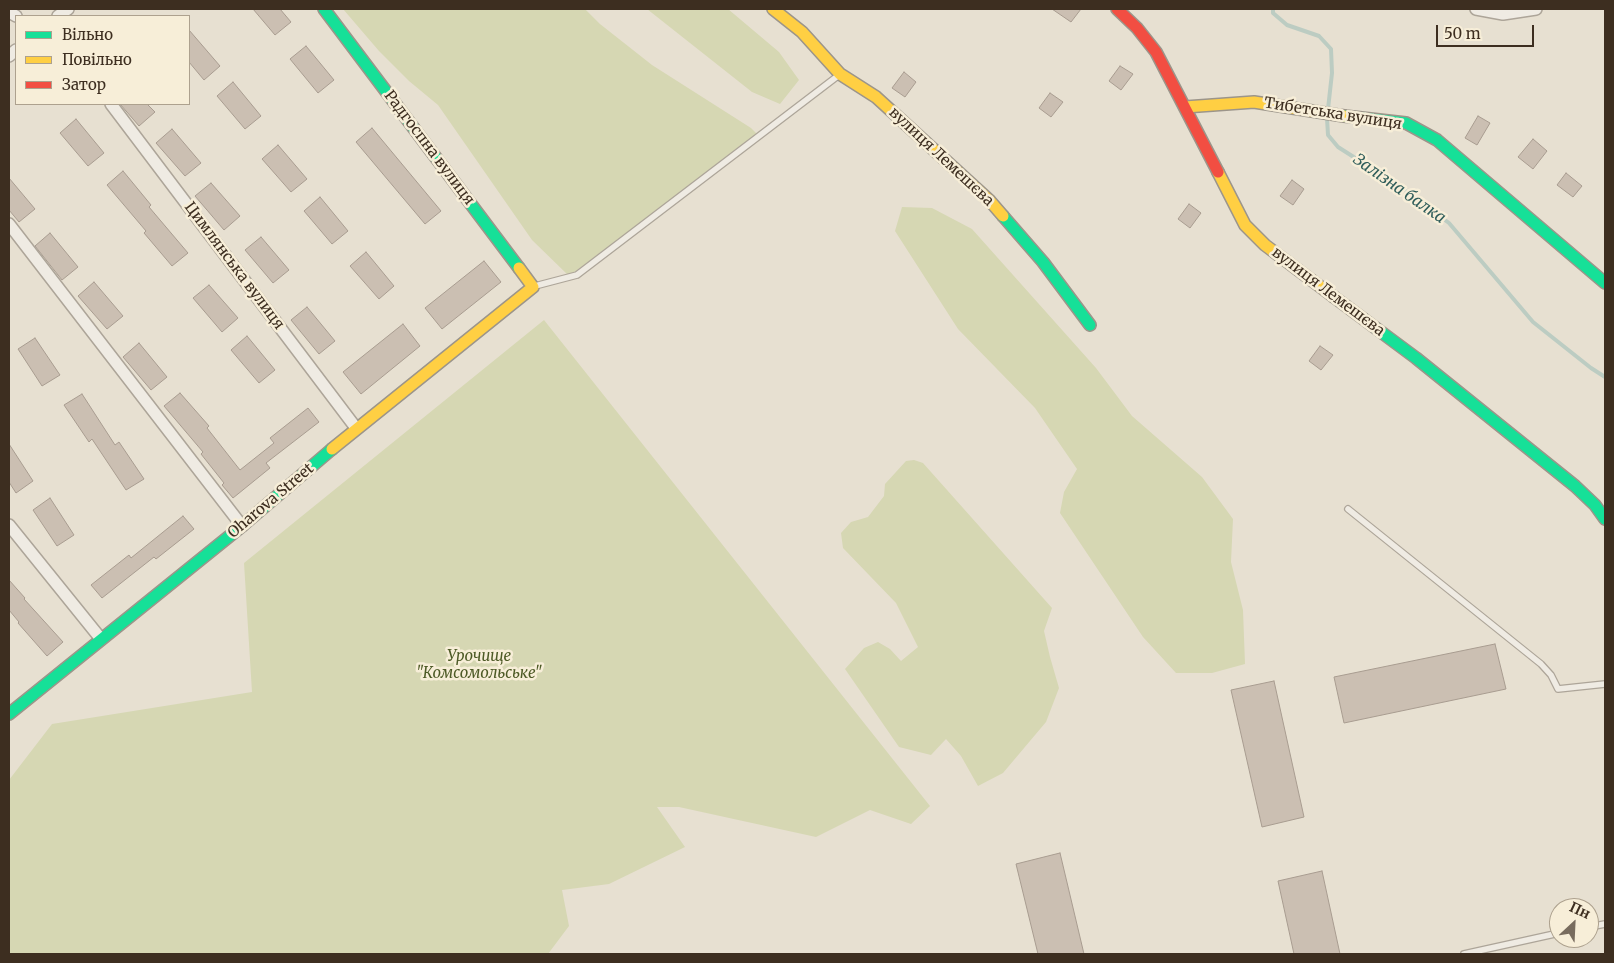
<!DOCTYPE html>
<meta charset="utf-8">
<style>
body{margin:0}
#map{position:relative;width:1614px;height:963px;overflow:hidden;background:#e7e0d1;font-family:Merriweather,serif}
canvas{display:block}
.frame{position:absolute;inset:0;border:10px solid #3d2e20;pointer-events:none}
.legend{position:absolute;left:15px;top:15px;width:175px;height:90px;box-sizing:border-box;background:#f7eed8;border:1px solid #ada18e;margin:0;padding:6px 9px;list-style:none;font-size:15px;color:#3d2e20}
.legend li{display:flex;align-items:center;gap:10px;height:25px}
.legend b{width:25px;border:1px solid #ada18e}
.north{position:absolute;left:1549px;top:898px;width:50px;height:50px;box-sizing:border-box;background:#f7eed8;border:1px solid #ada18e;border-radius:50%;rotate:25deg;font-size:14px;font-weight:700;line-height:20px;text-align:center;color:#3d2e20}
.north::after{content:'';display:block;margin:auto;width:18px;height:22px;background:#786c5e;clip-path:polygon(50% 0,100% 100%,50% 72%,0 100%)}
.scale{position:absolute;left:1436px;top:25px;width:98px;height:22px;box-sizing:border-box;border:2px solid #3d2e20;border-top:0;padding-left:6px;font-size:15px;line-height:18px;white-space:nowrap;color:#3d2e20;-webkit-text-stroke:4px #f7eed8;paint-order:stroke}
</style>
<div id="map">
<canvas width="1614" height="963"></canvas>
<div class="frame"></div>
<ul class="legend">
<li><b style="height:6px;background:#16e098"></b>Вільно</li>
<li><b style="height:6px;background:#ffcf43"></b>Повільно</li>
<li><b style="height:6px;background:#f24e42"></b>Затор</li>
</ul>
<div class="north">Пн</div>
<div class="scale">50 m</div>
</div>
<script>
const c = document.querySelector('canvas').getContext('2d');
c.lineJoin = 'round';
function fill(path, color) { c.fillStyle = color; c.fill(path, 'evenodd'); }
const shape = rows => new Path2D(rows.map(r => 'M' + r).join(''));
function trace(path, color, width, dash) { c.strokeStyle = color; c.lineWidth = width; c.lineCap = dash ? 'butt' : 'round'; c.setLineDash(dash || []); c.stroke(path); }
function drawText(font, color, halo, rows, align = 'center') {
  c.font = font + ' Merriweather,serif'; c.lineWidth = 5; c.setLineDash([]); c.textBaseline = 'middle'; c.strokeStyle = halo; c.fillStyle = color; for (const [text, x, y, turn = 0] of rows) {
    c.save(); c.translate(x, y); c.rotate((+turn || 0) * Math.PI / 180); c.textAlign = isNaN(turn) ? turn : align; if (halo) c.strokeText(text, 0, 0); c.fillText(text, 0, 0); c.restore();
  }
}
const green = shape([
 [343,9,585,9,600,24,652,65,751,128,759,136,569,276,532,240,438,105,409,81,379,51],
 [647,9,728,9,779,52,799,80,780,104,752,92],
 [902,207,932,208,972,229,1096,368,1132,416,1202,477,1233,519,1231,562,1243,610,1245,664,1212,673,1176,673,1143,637,1060,513,1064,492,1077,469,1035,408,958,329,895,231],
 [544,320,930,806,911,824,870,810,816,837,679,807,657,807,685,847,609,884,562,890,569,926,548,954,9,954,9,780,52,724,252,692,244,563],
 [914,460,923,463,1052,608,1044,631,1050,657,1059,688,1046,722,1003,773,978,786,961,756,946,739,931,755,899,747,845,669,864,648,878,642,890,649,901,661,918,647,896,603,843,548,841,533,851,522,868,517,884,496,885,484,906,461]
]);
const stream = shape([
 [1273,9,1273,13,1287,25,1319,36,1331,49,1332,73,1328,109],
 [1327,118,1328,135,1338,147,1396,184,1449,223,1533,322,1591,368,1605,377]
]);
const building = shape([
 [253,9,280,9,291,22,275,35,253,9],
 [1052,9,1081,9,1071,22,1052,9],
 [189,30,220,66,204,80,189,62,189,30],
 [306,46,334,80,318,93,290,59,306,46],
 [1120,66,1133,74,1121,90,1109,81,1120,66],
 [904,72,916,82,905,97,892,88,904,72],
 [233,82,261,116,245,129,217,96,233,82],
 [1050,93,1063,102,1051,117,1039,108,1050,93],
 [120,104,147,104,155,112,139,126,120,104],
 [1478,116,1490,123,1477,145,1465,138,1478,116],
 [76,119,104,153,88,166,60,133,76,119],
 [372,128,441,211,425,224,356,142,372,128],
 [172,129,201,163,185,176,156,143,172,129],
 [1533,139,1547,151,1533,169,1518,157,1533,139],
 [278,145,307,179,291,192,262,159,278,145],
 [123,171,151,205,149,207,188,253,172,266,144,233,146,231,107,185,123,171],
 [1566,173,1582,186,1573,197,1557,185,1566,173],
 [9,178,35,209,19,222,9,210,9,178],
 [1292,180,1304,189,1293,205,1280,196,1292,180],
 [211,183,240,216,224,230,195,196,211,183],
 [320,197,348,231,332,244,304,211,320,197],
 [1189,204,1201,213,1190,228,1178,219,1189,204],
 [50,233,78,267,62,280,35,246,50,233],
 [261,237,289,270,273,283,245,250,261,237],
 [366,252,394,286,379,299,350,266,366,252],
 [484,261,501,282,442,329,425,308,484,261],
 [94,282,123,316,107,329,78,296,94,282],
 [209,285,238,318,222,332,193,298,209,285],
 [307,307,335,341,319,354,291,320,307,307],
 [403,324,420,346,361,394,343,372,403,324],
 [247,336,275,370,259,383,231,350,247,336],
 [35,338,60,375,42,386,18,349,35,338],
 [139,343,167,377,151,390,123,357,139,343],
 [1320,346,1333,355,1321,370,1309,361,1320,346],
 [180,393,209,426,207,428,240,470,274,443,270,438,308,408,319,422,266,463,270,468,233,498,222,485,224,483,201,454,203,452,164,406,180,393],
 [82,394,115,445,119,442,144,479,126,490,92,439,89,442,64,405,82,394],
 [9,444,33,481,16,493,9,482,9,444],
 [50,498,74,535,57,546,33,510,50,498],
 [183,516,194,529,156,559,154,557,102,598,91,585,129,555,131,558,183,516],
 [9,580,25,598,24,599,63,642,47,656,18,623,19,622,9,610,9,580],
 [1495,644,1506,689,1344,723,1334,677,1495,644],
 [1274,681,1304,817,1262,827,1231,690,1274,681],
 [1060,853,1084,954,1038,954,1016,864,1060,853],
 [1322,871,1340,954,1294,954,1278,881,1322,871]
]);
const lane = shape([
 [535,286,577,275,839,75],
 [1348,509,1541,664,1551,675,1558,689,1605,684],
 [1589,927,1605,924],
 [1464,954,1559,933]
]);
const street = shape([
 [1476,9,1503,14,1536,9],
 [9,12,16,16],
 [58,16,68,9],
 [9,56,16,50],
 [111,104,356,428],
 [9,224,242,526],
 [9,525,101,639]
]);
const fast = shape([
 [324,9,519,268],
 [1344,116,1406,123,1437,140,1605,283],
 [1003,216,1043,262,1090,325],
 [1334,297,1416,358,1575,486,1595,505,1605,519],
 [9,714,242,526,332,449]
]);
const slow = shape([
 [773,9,802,32,840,74,876,97,990,201,1003,216],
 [1185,107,1254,102,1344,116],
 [1218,172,1245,225,1265,245,1334,297],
 [332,449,533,287,519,268]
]);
const jam = shape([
 [1117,9,1137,28,1156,52,1218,172]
]);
const streetNames = [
 ["Тибетська вулиця",1333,114,9],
 ["Радгоспна вулиця",429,148,53],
 ["вулиця Лемешєва",941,157,43],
 ["Цимлянська вулиця",234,266,53],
 ["вулиця Лемешєва",1328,292,37],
 ["Oharova Street",271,501,-40]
];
const parkNames = [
 ["Урочище",479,657],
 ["\"Комсомольське\"",479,674]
];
const waterNames = [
 ["Залізна балка",1399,189,35]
];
fill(green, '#d6d7b3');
trace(stream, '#bcccc2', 4);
fill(building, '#cbbfb2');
trace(building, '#a89c90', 1);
trace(lane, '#ada599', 8);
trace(street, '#ada599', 14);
trace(fast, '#9c958a', 14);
trace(slow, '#9c958a', 14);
trace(jam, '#9c958a', 14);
trace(lane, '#efebe3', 5.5);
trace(street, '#efebe3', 11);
trace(fast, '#16e098', 11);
trace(slow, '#ffcf43', 11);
trace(jam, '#f24e42', 11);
drawText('15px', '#3d2e20', '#f7eed8', streetNames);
drawText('italic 15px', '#4d5a26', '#f7eed8', parkNames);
drawText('italic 16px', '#2f5d5a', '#f7eed8', waterNames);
</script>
